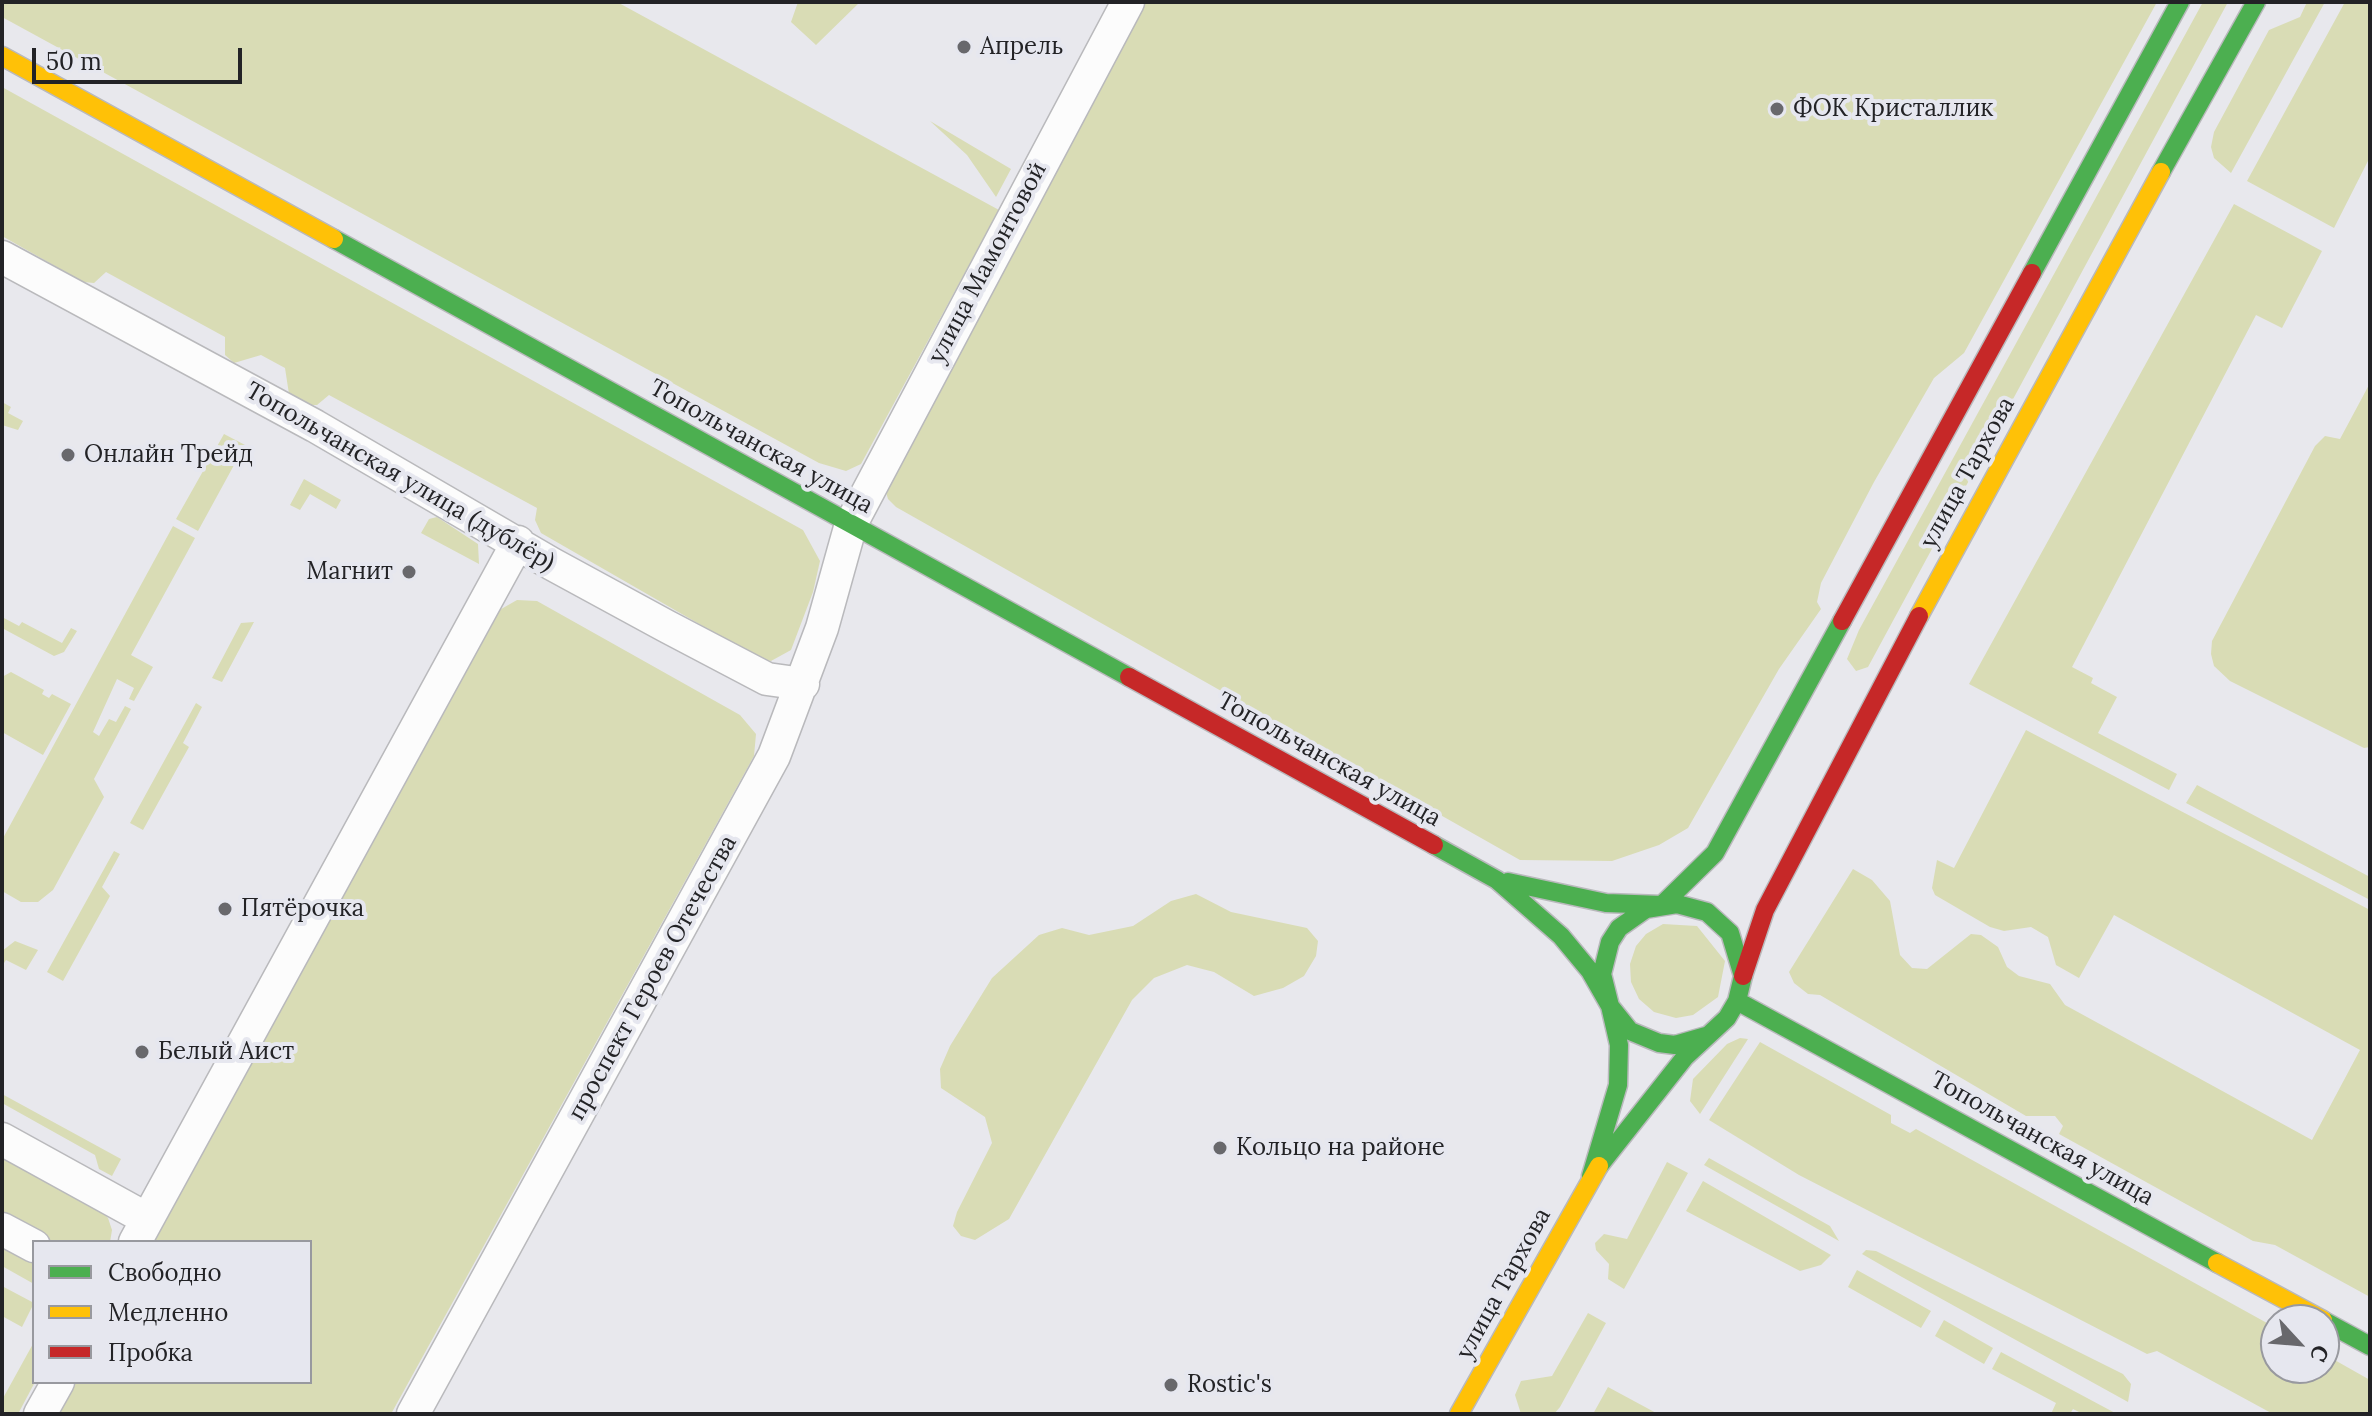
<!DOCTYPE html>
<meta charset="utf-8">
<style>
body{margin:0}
#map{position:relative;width:2372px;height:1416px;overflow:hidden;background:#e8e8ed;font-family:Lora,serif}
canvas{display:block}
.frame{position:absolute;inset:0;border:4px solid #232326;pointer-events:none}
.legend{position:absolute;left:32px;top:1240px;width:280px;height:144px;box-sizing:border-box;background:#e6e7ef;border:2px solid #98999f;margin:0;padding:10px 14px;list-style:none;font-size:24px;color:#232326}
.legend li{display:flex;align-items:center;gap:16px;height:40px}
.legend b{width:40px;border:2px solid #98999f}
.north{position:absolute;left:2260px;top:1304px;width:80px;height:80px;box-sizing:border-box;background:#e6e7ef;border:2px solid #98999f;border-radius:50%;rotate:116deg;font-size:22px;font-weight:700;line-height:32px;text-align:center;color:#232326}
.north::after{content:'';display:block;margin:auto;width:28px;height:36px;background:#68686c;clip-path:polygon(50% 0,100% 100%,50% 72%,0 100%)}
.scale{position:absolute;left:32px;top:48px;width:210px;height:36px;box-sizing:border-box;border:4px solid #232326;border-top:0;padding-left:10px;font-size:24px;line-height:28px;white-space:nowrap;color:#232326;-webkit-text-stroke:6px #e6e7ef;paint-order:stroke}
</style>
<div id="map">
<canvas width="2372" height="1416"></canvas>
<div class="frame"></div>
<ul class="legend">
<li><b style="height:10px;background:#4caf50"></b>Свободно</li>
<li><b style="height:10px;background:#ffc107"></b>Медленно</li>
<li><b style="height:10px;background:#c62828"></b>Пробка</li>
</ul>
<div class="north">С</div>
<div class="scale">50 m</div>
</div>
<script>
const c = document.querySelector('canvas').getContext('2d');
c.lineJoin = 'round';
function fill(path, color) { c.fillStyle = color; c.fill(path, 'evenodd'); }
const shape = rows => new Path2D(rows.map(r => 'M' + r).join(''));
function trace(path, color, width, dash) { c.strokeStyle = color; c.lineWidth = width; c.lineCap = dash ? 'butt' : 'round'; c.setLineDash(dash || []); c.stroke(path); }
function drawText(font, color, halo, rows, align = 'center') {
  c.font = font + ' Lora,serif'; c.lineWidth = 8; c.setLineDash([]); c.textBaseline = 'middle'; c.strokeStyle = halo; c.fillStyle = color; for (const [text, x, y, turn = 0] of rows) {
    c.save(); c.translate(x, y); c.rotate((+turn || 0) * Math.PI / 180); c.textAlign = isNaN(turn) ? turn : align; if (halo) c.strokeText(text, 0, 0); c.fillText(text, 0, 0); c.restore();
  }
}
const green = shape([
 [2,2,617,2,999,210,861,464,846,471,819,463,2,17],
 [798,2,860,2,816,45,791,22],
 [1146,2,2157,2,1964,353,1934,378,1874,482,1821,583,1817,602,1821,609,1779,669,1688,828,1659,845,1612,861,1520,860,896,507,888,499,883,482],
 [2203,2,2228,2,1868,667,1856,671,1847,659,1859,630],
 [2307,2,2325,2,2231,173,2214,158,2211,147,2214,132,2269,30,2300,17],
 [2345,2,2370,2,2370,157,2334,228,2247,181],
 [2,87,803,530,820,561,813,592,791,650,771,661,760,659,541,533,535,520,537,508,329,395,317,405,308,405,289,394,285,368,261,355,234,363,225,355,225,337,106,272,94,283,83,282,2,236],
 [930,121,1011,169,996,197,967,155],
 [2234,204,2322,251,2282,328,2256,315,2072,667,2093,678,2091,683,2117,697,2098,733,2177,774,2169,790,1969,684],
 [2370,383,2370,747,2364,748,2230,681,2214,666,2211,654,2212,641,2315,446,2325,436,2340,439],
 [2,402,11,407,8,413,23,421,18,430,2,425],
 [224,434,245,445,198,531,176,519],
 [304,479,341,500,336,509,310,494,300,510,290,505],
 [437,517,478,544,479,564,421,533,429,519],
 [173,526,195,538,131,655,153,667,134,701,129,699,134,688,117,679,93,732,99,736,109,719,116,722,125,706,131,709,94,779,104,797,53,890,38,902,21,902,2,891,2,840],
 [517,600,537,601,740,715,756,734,754,756,391,1414,52,1414,69,1382,310,1382,310,1242,147,1242,496,612],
 [2,617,19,626,22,622,62,643,71,628,77,631,64,652,54,656,2,628],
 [254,622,222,682,212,678,241,623],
 [11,672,44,690,42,694,49,698,52,694,71,704,43,755,2,732,2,677],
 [196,703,202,707,183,743,189,747,143,830,130,823],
 [2026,730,2370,910,2370,1297,2275,1245,2253,1241,2059,1134,2063,1126,2055,1116,2026,1116,1820,995,1808,994,1794,983,1789,972,1853,869,1872,880,1890,901,1900,955,1912,968,1927,969,1971,934,1981,935,1998,947,2007,967,2019,976,2050,984,2065,1005,2312,1140,2360,1050,2114,915,2079,978,2056,965,2048,937,2031,927,2004,931,1990,927,1935,895,1932,888,1937,860,1954,868],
 [2197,785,2370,877,2370,900,2186,803],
 [114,851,120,854,102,887,110,896,63,981,47,972],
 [1196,894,1231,912,1307,928,1318,941,1316,956,1304,976,1283,988,1254,996,1214,972,1187,965,1154,978,1132,1000,1009,1219,975,1240,961,1236,953,1226,957,1212,992,1143,985,1117,941,1088,940,1069,950,1046,992,978,1039,935,1062,928,1089,935,1133,926,1171,901],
 [1663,924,1697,926,1725,961,1718,997,1693,1015,1676,1018,1654,1012,1639,999,1631,982,1630,964,1636,946,1646,934],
 [15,941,38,950,26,970,6,960,2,966,2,951],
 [1740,1038,1748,1039,1700,1114,1690,1101,1693,1079,1727,1044],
 [1760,1042,1891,1115,1891,1123,1910,1133,1916,1129,2276,1328,2276,1368,2324,1368,2324,1354,2370,1380,2370,1414,2273,1414,2157,1351,2147,1354,1799,1175,1709,1120],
 [2,1094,121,1159,112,1176,99,1169,95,1155,2,1103],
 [2,1153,98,1206,108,1218,112,1230,110,1242,43,1242,2,1219],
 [1709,1158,1830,1226,1839,1241,1704,1165],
 [1667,1162,1688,1173,1624,1289,1608,1279,1609,1264,1596,1250,1595,1243,1604,1234,1627,1239],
 [1703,1181,1831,1255,1821,1265,1800,1271,1686,1211],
 [2,1245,34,1263,34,1284,2,1266],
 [1866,1250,1876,1251,2123,1374,2131,1384,2128,1402,1902,1277,1862,1254],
 [1857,1270,1931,1311,1921,1328,1848,1287],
 [2,1286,34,1303,22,1327,2,1316],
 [1588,1313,1606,1323,1560,1407,1554,1414,1521,1414,1515,1395,1521,1381,1552,1376],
 [1944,1320,1993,1348,1984,1364,1935,1336],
 [34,1342,35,1382,18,1414,2,1414,2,1400],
 [2001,1352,2117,1414,2083,1414,2073,1409,2070,1414,2051,1414,2056,1403,1992,1369],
 [1608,1387,1658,1414,1593,1414]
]);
const street = shape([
 [2,257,315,426,552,564,666,626,767,679,803,684],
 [2,1139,147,1219],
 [2,1229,34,1246],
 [135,1242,518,542],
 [40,1414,58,1382],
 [413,1414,774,756,822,628,851,524,1128,2]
]);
const fast = shape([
 [2161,172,2256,2],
 [334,239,1129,677],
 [2032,273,2180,2],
 [1434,845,1497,880,1561,936,1590,971,1610,1006,1619,1045,1618,1085,1591,1176],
 [1508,882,1606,903,1662,905,1715,853,1842,621],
 [1737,1001,2217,1263],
 [1599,1166,1685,1057,1727,1018,1737,1001,1743,976,1730,933,1707,912,1677,904,1646,909,1619,928,1610,942,1602,974,1610,1006,1630,1031,1659,1043,1675,1045,1706,1036],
 [2324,1321,2370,1346]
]);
const slow = shape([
 [2,56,334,239],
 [1919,616,2161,172],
 [2217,1263,2323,1320],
 [1459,1414,1599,1166]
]);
const jam = shape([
 [1842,621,2032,273],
 [1129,677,1434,845],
 [1743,976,1765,910,1919,616]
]);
const markers = [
 [964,47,8,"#68686c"],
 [1777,109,8,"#68686c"],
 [68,455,8,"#68686c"],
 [409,572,8,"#68686c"],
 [225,909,8,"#68686c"],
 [142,1052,8,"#68686c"],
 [1220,1148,8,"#68686c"],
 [1171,1385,8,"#68686c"]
];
const poiNames = [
 ["Апрель",980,47],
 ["ФОК Кристаллик",1793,109],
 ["Онлайн Трейд",84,455],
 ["Магнит",393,572,"right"],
 ["Пятёрочка",241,909],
 ["Белый Аист",158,1052],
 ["Кольцо на районе",1236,1148],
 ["Rostic's",1187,1385]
];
const streetNames = [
 ["улица Мамонтовой",988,263,-62],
 ["Топольчанская улица",761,447,29],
 ["улица Тархова",1968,473,-61],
 ["Топольчанская улица (дублёр)",400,477,30],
 ["Топольчанская улица",1329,760,29],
 ["проспект Героев Отечества",653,978,-61],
 ["Топольчанская улица",2042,1139,29],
 ["улица Тархова",1504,1284,-61]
];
fill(green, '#d9dcb5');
trace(street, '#b9b9bc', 35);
trace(fast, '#b9b9bc', 21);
trace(slow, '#b9b9bc', 21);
trace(jam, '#b9b9bc', 21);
trace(street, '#fcfcfc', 32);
trace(fast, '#4caf50', 18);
trace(slow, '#ffc107', 18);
trace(jam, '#c62828', 18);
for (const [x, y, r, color] of markers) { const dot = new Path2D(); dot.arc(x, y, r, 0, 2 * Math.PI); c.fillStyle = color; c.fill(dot); trace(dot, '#e6e7ef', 3); }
drawText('24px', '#232326', '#e6e7ef', poiNames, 'left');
drawText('24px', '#232326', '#e6e7ef', streetNames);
</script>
